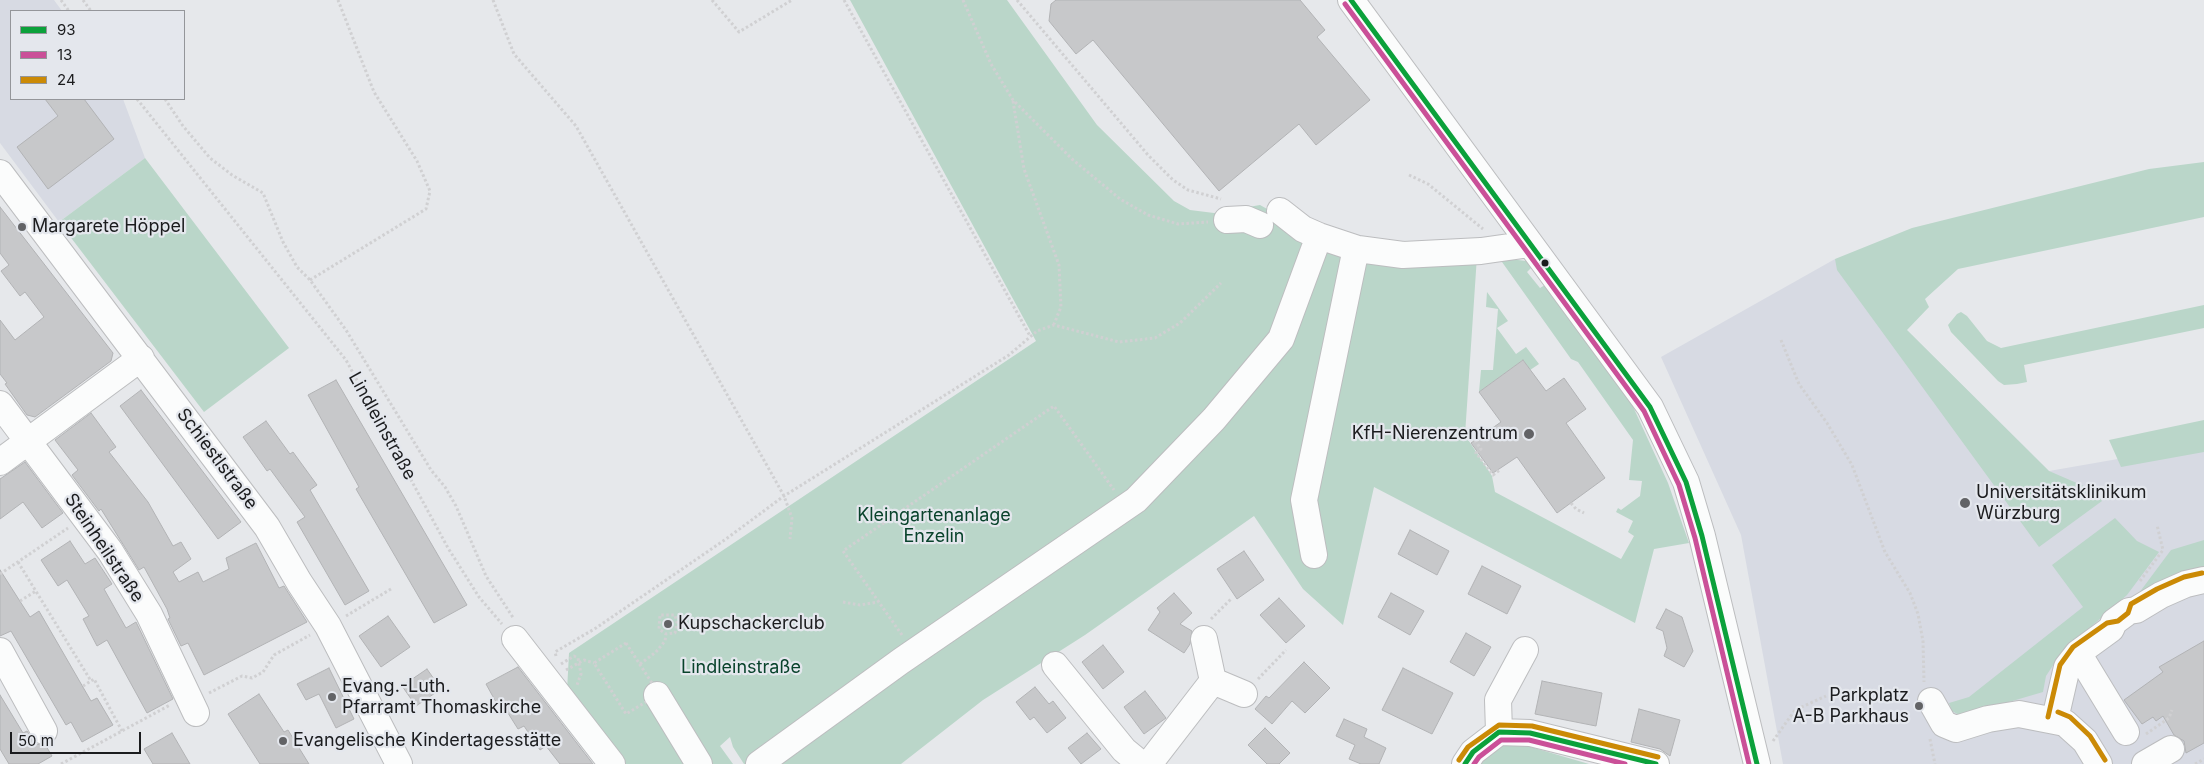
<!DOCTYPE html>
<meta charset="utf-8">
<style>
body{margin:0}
#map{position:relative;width:2204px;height:764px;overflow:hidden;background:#e6e8eb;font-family:Inter,sans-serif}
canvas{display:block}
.legend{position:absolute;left:10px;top:10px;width:175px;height:90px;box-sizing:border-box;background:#e4e7ed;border:1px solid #94969a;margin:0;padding:6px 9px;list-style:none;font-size:15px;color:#1b1c1e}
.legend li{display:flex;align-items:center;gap:10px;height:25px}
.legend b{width:25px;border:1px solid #94969a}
.scale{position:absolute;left:10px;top:732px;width:131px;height:22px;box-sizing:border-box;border:2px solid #1b1c1e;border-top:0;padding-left:6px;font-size:15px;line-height:18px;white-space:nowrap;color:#1b1c1e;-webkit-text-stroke:4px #e4e7ed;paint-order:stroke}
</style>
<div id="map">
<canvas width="2204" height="764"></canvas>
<ul class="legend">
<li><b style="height:6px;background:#0ba13b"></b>93</li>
<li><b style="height:6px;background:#ca5098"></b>13</li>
<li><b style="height:6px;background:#cb8a06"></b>24</li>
</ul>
<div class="scale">50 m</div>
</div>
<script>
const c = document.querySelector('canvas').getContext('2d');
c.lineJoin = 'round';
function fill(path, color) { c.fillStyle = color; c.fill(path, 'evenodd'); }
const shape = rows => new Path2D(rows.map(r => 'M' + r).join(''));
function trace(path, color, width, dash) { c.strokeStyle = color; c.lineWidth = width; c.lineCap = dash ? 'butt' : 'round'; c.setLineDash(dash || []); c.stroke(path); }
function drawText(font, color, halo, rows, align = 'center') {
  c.font = font + ' Inter,sans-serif'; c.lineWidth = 4.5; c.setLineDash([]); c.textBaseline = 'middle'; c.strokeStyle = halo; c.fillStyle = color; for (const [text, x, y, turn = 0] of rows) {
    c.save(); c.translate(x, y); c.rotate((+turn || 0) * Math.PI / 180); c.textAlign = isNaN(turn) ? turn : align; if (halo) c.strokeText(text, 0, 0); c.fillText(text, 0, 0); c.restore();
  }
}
const built = shape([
 [0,0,54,0,62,11,11,11,11,99,123,99,145,158,59,222,0,143],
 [1835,259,2049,471,2204,444,2204,764,1783,764,1741,535,1661,357]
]);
const green = shape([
 [850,0,1007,0,1097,125,1174,201,1190,210,1214,213,1260,205,1287,220,1315,244,1477,256,1465,435,1492,476,1495,492,1621,559,1634,536,1628,532,1633,521,1616,512,1618,508,1621,510,1640,496,1642,481,1629,480,1633,440,1578,362,1571,359,1502,262,1502,258,1526,261,1532,267,1527,272,1540,288,1545,285,1630,400,1668,483,1689,543,1654,549,1635,623,1374,487,1343,625,1303,589,1254,516,1085,635,983,700,901,764,744,764,733,747,730,737,720,746,733,764,621,764,567,691,569,653,1036,341],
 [145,158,289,348,204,412,59,222],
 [2204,162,2204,217,1958,269,1925,299,1929,307,1907,330,2049,471,2093,490,2102,501,2039,547,1837,270,1835,259,1912,228,2149,169],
 [1487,292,1508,321,1497,328,1516,354,1526,347,1539,364,1530,370,1523,360,1479,392,1481,370,1493,370,1498,309,1486,307],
 [2204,305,2204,328,2024,365,2027,382,2017,384,2004,385,1998,381,1951,332,1948,325,1957,314,1961,312,1967,316,1987,341,2001,348],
 [2204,420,2204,452,2121,467,2109,440],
 [2115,518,2137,541,2159,552,2127,595,2061,653,2046,676,2043,692,1961,716,1952,711,1949,703,1969,697,2083,607,2052,565],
 [2204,540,2204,568,2139,593,2171,550],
 [1524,745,1589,764,1477,764,1501,746]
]);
const building = shape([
 [1056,0,1300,0,1325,30,1317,37,1370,100,1316,145,1299,124,1219,191,1093,40,1076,54,1049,21,1051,4,1056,0],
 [45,99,84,99,114,139,48,189,17,147,58,116,45,99],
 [0,207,113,353,111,361,35,417,27,415,5,384,7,383,0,374,0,320,15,340,44,317,25,292,20,296,1,271,9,265,0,253,0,207],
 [1523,360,1546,391,1564,378,1586,409,1566,423,1605,478,1557,513,1517,457,1493,473,1471,443,1501,422,1479,392,1523,360],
 [336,380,467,605,434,623,356,489,359,487,308,395,336,380],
 [141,390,241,522,218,539,120,406,141,390],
 [91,413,116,447,109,452,148,502,173,546,181,542,191,559,173,572,179,582,198,572,203,582,229,569,226,558,256,543,279,588,284,586,307,622,204,675,188,643,181,646,168,619,170,618,167,609,144,567,139,570,101,509,99,511,72,475,78,470,55,440,91,413],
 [266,421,290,454,293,452,317,485,310,490,369,591,345,605,297,522,305,517,270,469,267,471,243,437,266,421],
 [25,462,63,513,42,528,23,502,0,519,0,479,25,462],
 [1410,530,1449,551,1437,575,1398,554,1410,530],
 [70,541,85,564,95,558,112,584,104,589,126,628,136,622,173,699,147,713,107,640,97,646,83,619,89,616,67,580,58,586,41,560,70,541],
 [1244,551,1264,580,1237,599,1217,569,1244,551],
 [1482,566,1521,586,1507,614,1468,594,1482,566],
 [0,570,30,617,39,611,91,701,97,698,113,725,82,742,71,722,66,725,11,631,0,636,0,570],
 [1174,593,1192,613,1180,624,1192,631,1190,644,1184,653,1148,630,1160,612,1157,608,1174,593],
 [1391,593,1424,611,1410,635,1378,617,1391,593],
 [1279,598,1305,626,1286,643,1260,615,1279,598],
 [1666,609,1682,617,1693,651,1684,667,1664,656,1667,648,1663,631,1656,628,1666,609],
 [388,616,410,647,381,667,359,636,388,616],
 [1466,633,1491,647,1474,676,1450,662,1466,633],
 [2204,641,2204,743,2186,753,2184,741,2174,735,2163,716,2156,721,2153,717,2142,724,2124,700,2163,672,2159,667,2204,641],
 [1103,645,1124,672,1103,689,1082,662,1103,645],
 [1304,662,1330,688,1305,713,1292,701,1272,724,1255,709,1266,696,1269,698,1304,662],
 [518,667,593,764,560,764,546,746,540,750,524,726,518,729,501,702,497,704,486,684,518,667],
 [329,668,354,719,336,728,319,694,306,700,297,684,329,668],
 [1403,668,1453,693,1432,734,1382,710,1403,668],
 [427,669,441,689,416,706,402,686,427,669],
 [1542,681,1602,693,1596,726,1535,714,1542,681],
 [1035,687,1049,704,1053,701,1066,718,1047,733,1034,717,1030,720,1016,702,1035,687],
 [1145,691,1166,718,1144,734,1124,707,1145,691],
 [259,694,284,732,288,730,309,764,260,764,228,714,259,694],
 [0,695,23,733,27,731,36,744,46,746,52,756,38,764,9,764,0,749,0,695],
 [1639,709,1680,720,1670,756,1660,749,1631,742,1639,709],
 [1344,719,1367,729,1364,737,1386,748,1379,764,1361,764,1349,759,1355,745,1336,736,1344,719],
 [1265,728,1290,753,1279,764,1267,764,1248,745,1265,728],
 [172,733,190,764,153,764,144,749,172,733],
 [1087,733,1101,749,1081,764,1068,748,1087,733]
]);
const path = shape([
 [61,0,69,11],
 [83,0,91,11],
 [493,0,514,54,576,126,774,478,784,496,792,518,790,539],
 [712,0,739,32,792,0],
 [844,0,1030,336],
 [963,0,991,64,1013,100,1072,159,1120,199,1148,215,1178,224,1208,222],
 [1017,0,1148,155,1173,180,1188,190,1221,199],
 [137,99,346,360,448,548,479,597,502,624],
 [165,99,183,126,210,158,232,175,263,193,283,242,297,267,310,280,346,330,431,470,445,487,456,506,486,576,514,619],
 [1013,101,1024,169,1059,265,1061,307,1054,324],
 [1409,175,1428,184,1483,229],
 [310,280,426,209,430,191,417,161,374,92,338,0],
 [1781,340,1799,384,1827,423,1852,465,1885,552,1910,593,1918,614,1923,641,1924,682],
 [1477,437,1474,439,1481,449,1476,453,1493,475,1501,469],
 [1571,503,1576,509,1584,513],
 [18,562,91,681,94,679,122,731],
 [0,574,68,528],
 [2140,581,2163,550,2157,525],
 [20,601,36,591],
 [843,602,860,605,878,602],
 [346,616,391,589],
 [1211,619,1231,599],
 [902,635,843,551,1054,406,1114,490],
 [626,643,659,694,626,714,594,663,626,643],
 [556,656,555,652,596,628,726,539,784,496,1009,355,1037,331,1054,325,1119,342,1155,338,1180,323,1221,283],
 [561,664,574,656,578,658,581,674,577,685],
 [640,664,656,652,665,641,666,634,675,633,677,623,675,615,660,615,659,629,666,634],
 [566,670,584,660,594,663],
 [1258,679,1286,650],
 [83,686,91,681],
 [209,693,242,676,252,678,263,672,274,655,310,635],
 [2146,734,2169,718,2172,710],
 [1930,739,1935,764],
 [1773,741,1795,710,1826,696],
 [61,764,170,705],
 [2195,764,2204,759]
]);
const minor = shape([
 [1351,0,1650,407,1686,482,1702,536,1757,764],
 [0,173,267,527,299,582,328,626,399,764],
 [1280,211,1303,229,1319,236,1358,249,1403,255,1481,251,1530,244],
 [1227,220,1246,219,1260,225],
 [0,404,110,551,149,614,196,713],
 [0,462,141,358],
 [1314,555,1304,500,1354,258,1358,249],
 [515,639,612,764],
 [0,651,44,731],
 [2078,653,2126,732],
 [1055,665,1124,750,1141,764],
 [1213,681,1244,694],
 [657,695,699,764],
 [1931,701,1944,724,1956,729,1988,719,2019,714,2065,723,2085,741,2099,764],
 [2055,719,2067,667,2078,653,2111,629,2114,622,2129,611,2136,610,2161,595,2186,584,2204,580],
 [1499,732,1498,700,1525,650],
 [759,764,901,661,1136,500,1214,419,1281,339,1319,236],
 [1149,764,1213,681,1204,639],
 [1465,764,1473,752,1499,732,1530,733,1656,764],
 [2145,764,2171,749]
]);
const bus1 = shape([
 [1351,0,1650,407,1686,482,1702,536,1757,764],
 [1465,764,1473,752,1499,732,1530,733,1656,764]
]);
const bus2 = shape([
 [1345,4,1644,411,1679,485,1695,538,1749,764],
 [1474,764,1479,757,1501,740,1529,740,1625,764]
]);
const bus3 = shape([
 [2058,712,2070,717,2090,736,2105,760],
 [2048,717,2060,665,2073,647,2107,623,2118,621,2128,613,2131,604,2157,589,2184,577,2202,573],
 [1459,760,1468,747,1499,725,1532,726,1658,757]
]);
const markers = [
 [22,227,5,"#626366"],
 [1545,263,4.5,"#1b1c1e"],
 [1529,434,6,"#626366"],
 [1965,503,6,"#626366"],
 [668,624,5,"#626366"],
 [332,697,5,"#626366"],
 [1919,706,5,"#626366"],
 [283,741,5,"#626366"]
];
const poiNames = [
 ["Margarete Höppel",32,227],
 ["KfH-Nierenzentrum",1518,434,"right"],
 ["Universitätsklinikum",1976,493],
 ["Würzburg",1976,514],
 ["Kupschackerclub",678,624],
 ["Evang.-Luth.",342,687],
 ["Pfarramt Thomaskirche",342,708],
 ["Parkplatz",1909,696,"right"],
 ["A-B Parkhaus",1909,717,"right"],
 ["Evangelische Kindertagesstätte",293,741]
];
const streetNames = [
 ["Lindleinstraße",382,426,61],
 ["Schiestlstraße",217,459,53],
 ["Steinheilstraße",104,548,56]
];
const parkNames = [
 ["Kleingartenanlage",934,516],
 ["Enzelin",934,537],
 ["Lindleinstraße",741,668]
];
fill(built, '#d7dae3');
fill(green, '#bad6c9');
fill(building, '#c7c8ca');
trace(building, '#b2b3b5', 1);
trace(minor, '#bcbdbf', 28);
trace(path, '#d0d0d2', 3, [2.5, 2.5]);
trace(minor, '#fbfcfc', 26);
trace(bus1, '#0ba13b', 5);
trace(bus2, '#ca5098', 5);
trace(bus3, '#cb8a06', 5);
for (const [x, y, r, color] of markers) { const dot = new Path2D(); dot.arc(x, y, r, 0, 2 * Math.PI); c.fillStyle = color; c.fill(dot); trace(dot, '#e4e7ed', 2); }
drawText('18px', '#1b1c1e', '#e4e7ed', poiNames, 'left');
drawText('18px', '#1b1c1e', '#e4e7ed', streetNames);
drawText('18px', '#09432c', '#e4e7ed', parkNames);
</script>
